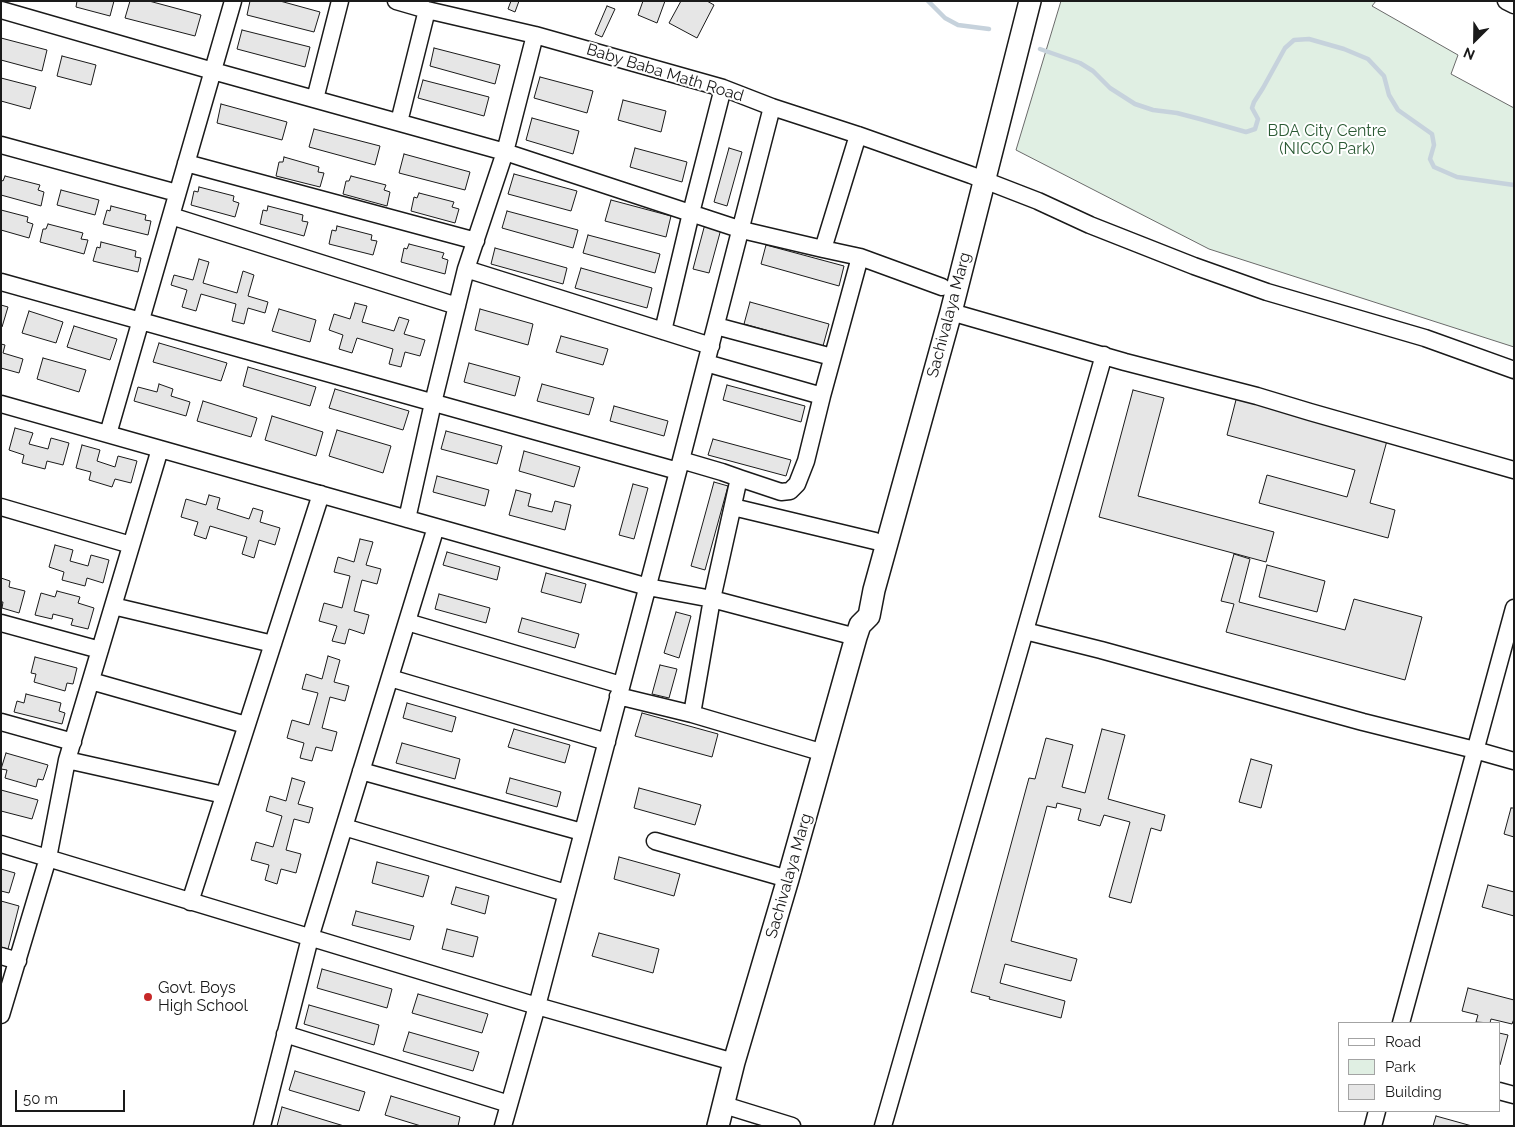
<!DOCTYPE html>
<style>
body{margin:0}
#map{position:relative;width:1515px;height:1127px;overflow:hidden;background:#fff;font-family:Raleway,sans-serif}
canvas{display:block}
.frame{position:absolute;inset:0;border:2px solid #1a1a1a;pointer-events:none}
.legend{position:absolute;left:1338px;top:1022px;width:162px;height:90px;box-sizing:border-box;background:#fff;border:1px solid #a3a3a3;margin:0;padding:6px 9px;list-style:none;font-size:15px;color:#1a1a1a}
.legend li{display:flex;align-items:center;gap:10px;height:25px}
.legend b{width:25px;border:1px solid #a3a3a3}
.north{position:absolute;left:1450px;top:15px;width:50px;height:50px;-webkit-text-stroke:4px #fff;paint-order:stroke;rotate:203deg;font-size:14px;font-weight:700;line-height:20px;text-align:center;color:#1a1a1a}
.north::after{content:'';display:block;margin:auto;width:18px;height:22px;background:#1a1a1a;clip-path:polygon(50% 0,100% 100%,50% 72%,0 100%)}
.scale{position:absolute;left:15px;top:1090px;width:110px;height:22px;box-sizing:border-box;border:2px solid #1a1a1a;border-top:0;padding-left:6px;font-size:15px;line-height:18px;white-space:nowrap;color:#1a1a1a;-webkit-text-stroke:4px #fff;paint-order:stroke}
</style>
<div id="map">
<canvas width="1515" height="1127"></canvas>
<div class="frame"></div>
<ul class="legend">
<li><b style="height:6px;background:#fff"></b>Road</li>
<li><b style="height:14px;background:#e0efe3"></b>Park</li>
<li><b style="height:14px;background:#e6e6e6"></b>Building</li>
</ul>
<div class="north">N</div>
<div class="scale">50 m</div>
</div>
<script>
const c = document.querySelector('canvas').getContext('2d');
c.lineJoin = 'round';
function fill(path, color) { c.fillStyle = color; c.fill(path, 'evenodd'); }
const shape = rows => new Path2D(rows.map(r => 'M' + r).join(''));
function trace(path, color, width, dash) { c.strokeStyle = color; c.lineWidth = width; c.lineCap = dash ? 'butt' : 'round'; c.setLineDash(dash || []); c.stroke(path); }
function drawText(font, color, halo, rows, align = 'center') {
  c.font = font + ' Raleway,sans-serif'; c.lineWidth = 4; c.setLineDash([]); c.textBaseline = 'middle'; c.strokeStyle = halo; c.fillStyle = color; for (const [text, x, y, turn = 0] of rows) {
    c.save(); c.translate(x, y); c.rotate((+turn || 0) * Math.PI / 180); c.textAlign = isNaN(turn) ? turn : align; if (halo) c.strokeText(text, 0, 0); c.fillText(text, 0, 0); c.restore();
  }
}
const green = shape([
 [1061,1,1376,1,1372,6,1458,55,1451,74,1514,108,1514,347,1209,249,1016,150,1061,1]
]);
const stream = shape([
 [928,1,945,18,958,25,989,29],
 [1040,49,1080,63,1093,71,1110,88,1135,104,1153,110,1177,113,1200,119,1246,132,1255,129,1258,119,1252,108,1254,102,1263,88,1285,48,1294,40,1309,39,1344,49,1368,59,1384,76,1389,95,1398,110,1432,134,1434,145,1430,159,1434,167,1457,177,1514,185]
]);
const building = shape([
 [77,1,114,1,110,16,76,7,77,1],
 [130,1,149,1,201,15,195,36,125,18,130,1],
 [250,1,280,1,320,12,314,32,247,15,250,1],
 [511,1,519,1,515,12,508,9,511,1],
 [643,1,665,1,657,23,638,15,643,1],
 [681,1,707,1,714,5,697,38,669,23,681,1],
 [607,6,615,9,602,37,595,34,607,6],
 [242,30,310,47,305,67,237,49,242,30],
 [1,38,47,50,42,71,1,60,1,38],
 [434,48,500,65,495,84,430,66,434,48],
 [62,56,96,65,91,85,57,76,62,56],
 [540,77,593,91,587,113,534,98,540,77],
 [1,78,36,87,30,109,1,101,1,78],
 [423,80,489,97,484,116,418,98,423,80],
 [623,100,666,111,661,132,618,120,623,100],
 [221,104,287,122,282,140,217,123,221,104],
 [532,118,579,131,573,154,526,140,532,118],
 [314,129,380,146,375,165,309,147,314,129],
 [635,148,687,162,682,182,630,167,635,148],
 [729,148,742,152,727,206,714,202,729,148],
 [404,154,470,172,465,190,399,173,404,154],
 [284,157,319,167,318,172,324,173,320,187,276,176,279,162,283,162,284,157],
 [514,174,577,191,571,211,508,194,514,174],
 [5,176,40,185,38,190,44,192,41,206,1,195,1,180,3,181,5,176],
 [351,176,386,185,384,190,390,192,387,206,343,194,346,181,349,181,351,176],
 [199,187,234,196,233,201,239,203,235,217,191,205,194,191,198,192,199,187],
 [61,190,99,200,95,215,57,205,61,190],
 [419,193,454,202,452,207,459,209,455,223,411,211,414,197,417,198,419,193],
 [611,200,671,216,666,237,605,221,611,200],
 [111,206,146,215,145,220,151,221,148,235,103,224,107,210,110,211,111,206],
 [268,206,303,215,302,221,308,222,304,236,260,224,263,210,267,211,268,206],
 [1,210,28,217,27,222,33,224,29,238,1,230,1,210],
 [507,211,578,230,573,248,502,228,507,211],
 [48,224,83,233,81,239,88,240,84,254,40,242,43,229,46,229,48,224],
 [705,224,721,229,709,273,693,269,705,224],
 [337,226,372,235,371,240,377,241,373,255,329,244,332,230,336,231,337,226],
 [588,235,660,254,655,273,583,253,588,235],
 [101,242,136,251,135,257,141,258,138,272,93,261,97,247,100,248,101,242],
 [409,244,444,253,442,258,448,260,445,274,401,262,404,248,407,249,409,244],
 [766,245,844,266,839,286,761,264,766,245],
 [495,248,567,268,563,284,491,264,495,248],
 [199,259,209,262,203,283,237,293,243,271,254,275,248,296,268,302,265,313,248,308,244,324,232,321,236,304,201,294,196,311,182,307,187,290,171,285,174,275,193,280,199,259],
 [581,268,652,288,647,308,575,288,581,268],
 [750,302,829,324,823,346,744,324,750,302],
 [355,303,367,306,362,322,394,331,399,317,409,320,404,334,425,340,420,356,405,352,401,367,389,364,393,349,357,338,352,353,339,349,343,335,329,330,334,314,350,319,355,303],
 [1,305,8,307,2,327,1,327,1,305],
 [279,309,316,320,310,342,272,331,279,309],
 [480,309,533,324,528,345,475,330,480,309],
 [29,311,63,322,56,343,22,333,29,311],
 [74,326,117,339,110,360,67,347,74,326],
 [561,336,608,349,603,365,556,352,561,336],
 [159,343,227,363,221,381,153,362,159,343],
 [1,344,5,345,3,353,23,359,19,373,1,368,1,344],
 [43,358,86,370,79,392,37,379,43,358],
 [469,363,520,377,515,396,464,382,469,363],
 [248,367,316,387,310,406,243,386,248,367],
 [159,384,173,389,171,396,190,402,186,416,134,401,138,387,157,392,159,384],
 [542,384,594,398,589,415,537,401,542,384],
 [727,385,805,406,801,422,723,400,727,385],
 [335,389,409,411,403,430,329,408,335,389],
 [1133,390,1164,398,1138,496,1274,532,1266,562,1099,517,1133,390],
 [1237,396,1388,437,1370,503,1395,510,1388,538,1259,503,1267,475,1347,497,1355,470,1227,435,1237,396],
 [203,401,257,418,251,437,197,421,203,401],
 [614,406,668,421,664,436,610,421,614,406],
 [272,416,323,432,316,456,265,440,272,416],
 [15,428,33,433,29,444,48,449,51,438,69,443,63,465,47,461,45,469,22,463,24,455,9,450,15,428],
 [337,430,391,446,383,473,329,456,337,430],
 [446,431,502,446,497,464,441,449,446,431],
 [713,439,791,460,786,476,708,455,713,439],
 [82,445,100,450,97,461,115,467,118,456,137,461,131,483,115,479,112,487,89,480,91,472,76,468,82,445],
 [524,451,580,467,574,487,519,471,524,451],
 [437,476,489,490,485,506,433,492,437,476],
 [714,482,728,486,705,570,691,566,714,482],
 [633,484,648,488,634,539,619,535,633,484],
 [516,490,531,494,528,506,552,512,555,501,571,505,565,530,509,515,516,490],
 [209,495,220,498,217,509,249,519,253,508,263,511,260,522,280,528,275,545,259,540,254,558,242,554,247,537,210,526,206,539,194,535,198,522,181,517,186,499,206,505,209,495],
 [360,539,373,542,366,565,381,569,377,584,362,580,354,611,369,615,364,634,349,629,345,644,332,641,337,626,319,621,324,603,342,608,350,576,334,572,338,557,354,562,360,539],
 [55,545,73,550,70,561,88,566,91,555,109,560,103,583,87,578,85,586,62,580,64,572,49,567,55,545],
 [447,552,500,567,497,580,443,565,447,552],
 [1234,554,1250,559,1239,602,1345,630,1354,599,1422,617,1405,680,1226,632,1234,604,1221,601,1234,554],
 [1267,565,1325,581,1317,612,1259,597,1267,565],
 [546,573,586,584,581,603,541,592,546,573],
 [1,578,10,581,9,587,25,591,19,613,2,608,3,602,1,602,1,578],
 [57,591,80,597,78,603,94,608,88,629,71,625,73,619,53,614,52,619,35,615,41,593,55,597,57,591],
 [439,594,490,608,486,623,435,609,439,594],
 [676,612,691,616,679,658,664,653,676,612],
 [522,618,579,634,575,648,518,632,522,618],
 [328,656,340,660,334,682,349,686,345,701,330,697,322,728,337,732,332,751,316,747,312,761,300,758,304,743,287,738,292,720,309,725,318,693,302,689,306,674,322,679,328,656],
 [35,657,77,668,73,684,67,683,65,691,34,682,36,674,31,673,35,657],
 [660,665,677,669,669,698,652,694,660,665],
 [26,694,61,703,59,711,65,713,62,724,14,712,17,701,24,703,26,694],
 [407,703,456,717,452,732,403,718,407,703],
 [642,713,718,734,712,757,635,736,642,713],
 [514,729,570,745,565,763,508,747,514,729],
 [1102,729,1125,735,1108,799,1165,815,1161,831,1151,828,1131,903,1109,897,1130,822,1104,815,1100,826,1078,820,1081,809,1057,803,1056,808,1047,806,1011,941,1077,959,1071,981,1005,964,1000,983,1065,1001,1061,1018,989,999,990,997,971,992,1029,778,1035,779,1046,738,1073,745,1062,787,1085,793,1102,729],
 [402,743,460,759,455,779,396,763,402,743],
 [6,753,48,765,43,780,38,779,36,787,5,778,7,770,1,769,6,753],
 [1251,759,1272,765,1261,808,1239,802,1251,759],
 [292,778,305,782,298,804,313,808,309,823,294,819,286,850,301,854,296,873,281,869,277,884,265,880,269,865,251,860,256,842,273,847,282,816,266,811,270,796,286,801,292,778],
 [510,778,561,792,557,807,506,793,510,778],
 [639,788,701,805,695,825,634,808,639,788],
 [1,790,38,800,32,819,1,811,1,790],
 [1511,808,1514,808,1514,837,1504,834,1511,808],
 [619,857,680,874,674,896,614,879,619,857],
 [377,862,429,876,423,897,372,883,377,862],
 [1,869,15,873,9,893,1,891,1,869],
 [1488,885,1514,892,1514,916,1482,907,1488,885],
 [456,887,489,896,485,914,451,904,456,887],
 [1,901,19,906,8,949,1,947,1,901],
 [356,911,414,926,410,940,352,925,356,911],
 [447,929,478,937,473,957,442,949,447,929],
 [599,933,659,949,653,973,592,956,599,933],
 [322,969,392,989,387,1008,317,988,322,969],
 [1468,988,1514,1000,1514,1019,1512,1024,1491,1019,1490,1023,1476,1022,1478,1015,1462,1011,1468,988],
 [418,994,488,1014,482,1033,412,1013,418,994],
 [309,1005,379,1025,374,1045,304,1024,309,1005],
 [409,1032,479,1052,473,1071,403,1051,409,1032],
 [1499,1033,1508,1035,1500,1065,1499,1064,1499,1033],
 [295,1071,365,1092,359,1111,289,1090,295,1071],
 [391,1096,460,1117,458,1126,421,1126,385,1115,391,1096],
 [282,1107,344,1126,277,1126,282,1107],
 [1436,1116,1472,1126,1433,1126,1436,1116]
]);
const minor = shape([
 [396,1,427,10,535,35,723,88,772,107,858,135,971,175,1038,201,1090,225,1194,266,1267,292,1425,338,1514,370],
 [1506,1,1514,5],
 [1,10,213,71,505,152,742,230,823,249],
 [315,99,340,1],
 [399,122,427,10],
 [858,135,823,249,860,257,942,287],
 [1,145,177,193],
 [186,163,476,241],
 [171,216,457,306],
 [466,269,711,346],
 [1,282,678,471],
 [951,312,1125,362,1257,396,1310,412,1514,470],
 [716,326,832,357],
 [663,331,691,213,723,88],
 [706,363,822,396],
 [1,404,648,587,712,599,856,637],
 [108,434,233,1],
 [681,460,722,472,739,478],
 [1,507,131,545],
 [733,507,875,541],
 [407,519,433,403,466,269,505,152,535,35],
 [113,606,273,644],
 [407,622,621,685],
 [1,623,100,650],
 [1025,631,1101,650,1363,722,1475,750,1514,761],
 [390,678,607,742],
 [91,681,246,725],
 [618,696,692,714,824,753],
 [692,714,712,599,739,478,781,492,790,491,797,484,806,461,822,396,860,257],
 [1,722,73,742],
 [67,760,224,795],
 [361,771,582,832],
 [344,827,566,893],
 [655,841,788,879],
 [1,844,537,1006,734,1062],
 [190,902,321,494],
 [1,956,18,961],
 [1,1015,48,858,67,760,160,449],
 [1401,1023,1514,608],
 [285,1034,509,1104],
 [1499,1091,1514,1095],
 [724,1105,792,1126],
 [262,1126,310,938,436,527],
 [503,1126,537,1006,681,460,772,107],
 [883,1126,1104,355],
 [1373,1126,1377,1111]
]);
const major = shape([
 [718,1126,734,1062,788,879,856,637,860,625,869,616,874,590,951,312,1030,1]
]);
const markers = [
 [148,997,5,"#c62828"]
];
const streetNames = [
 ["Baby Baba Math Road",665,73,17],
 ["Sachivalaya Marg",949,315,-75],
 ["Sachivalaya Marg",789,876,-74]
];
const parkNames = [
 ["BDA City Centre",1327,131],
 ["(NICCO Park)",1327,149]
];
const poiNames = [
 ["Govt. Boys",158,988],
 ["High School",158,1006]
];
fill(green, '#e0efe3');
trace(green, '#6a6a6a', 1);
trace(stream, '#c6d2dc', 4.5);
fill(building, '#e6e6e6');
trace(building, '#1a1a1a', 1);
trace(minor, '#1a1a1a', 19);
trace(major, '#1a1a1a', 24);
trace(minor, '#fff', 16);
trace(major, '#fff', 21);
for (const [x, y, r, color] of markers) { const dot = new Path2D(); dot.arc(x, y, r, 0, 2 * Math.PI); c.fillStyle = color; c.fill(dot); trace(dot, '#fff', 2); }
drawText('16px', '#1a1a1a', '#fff', streetNames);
drawText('16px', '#2b5a34', '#fff', parkNames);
drawText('16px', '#1a1a1a', '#fff', poiNames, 'left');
</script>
